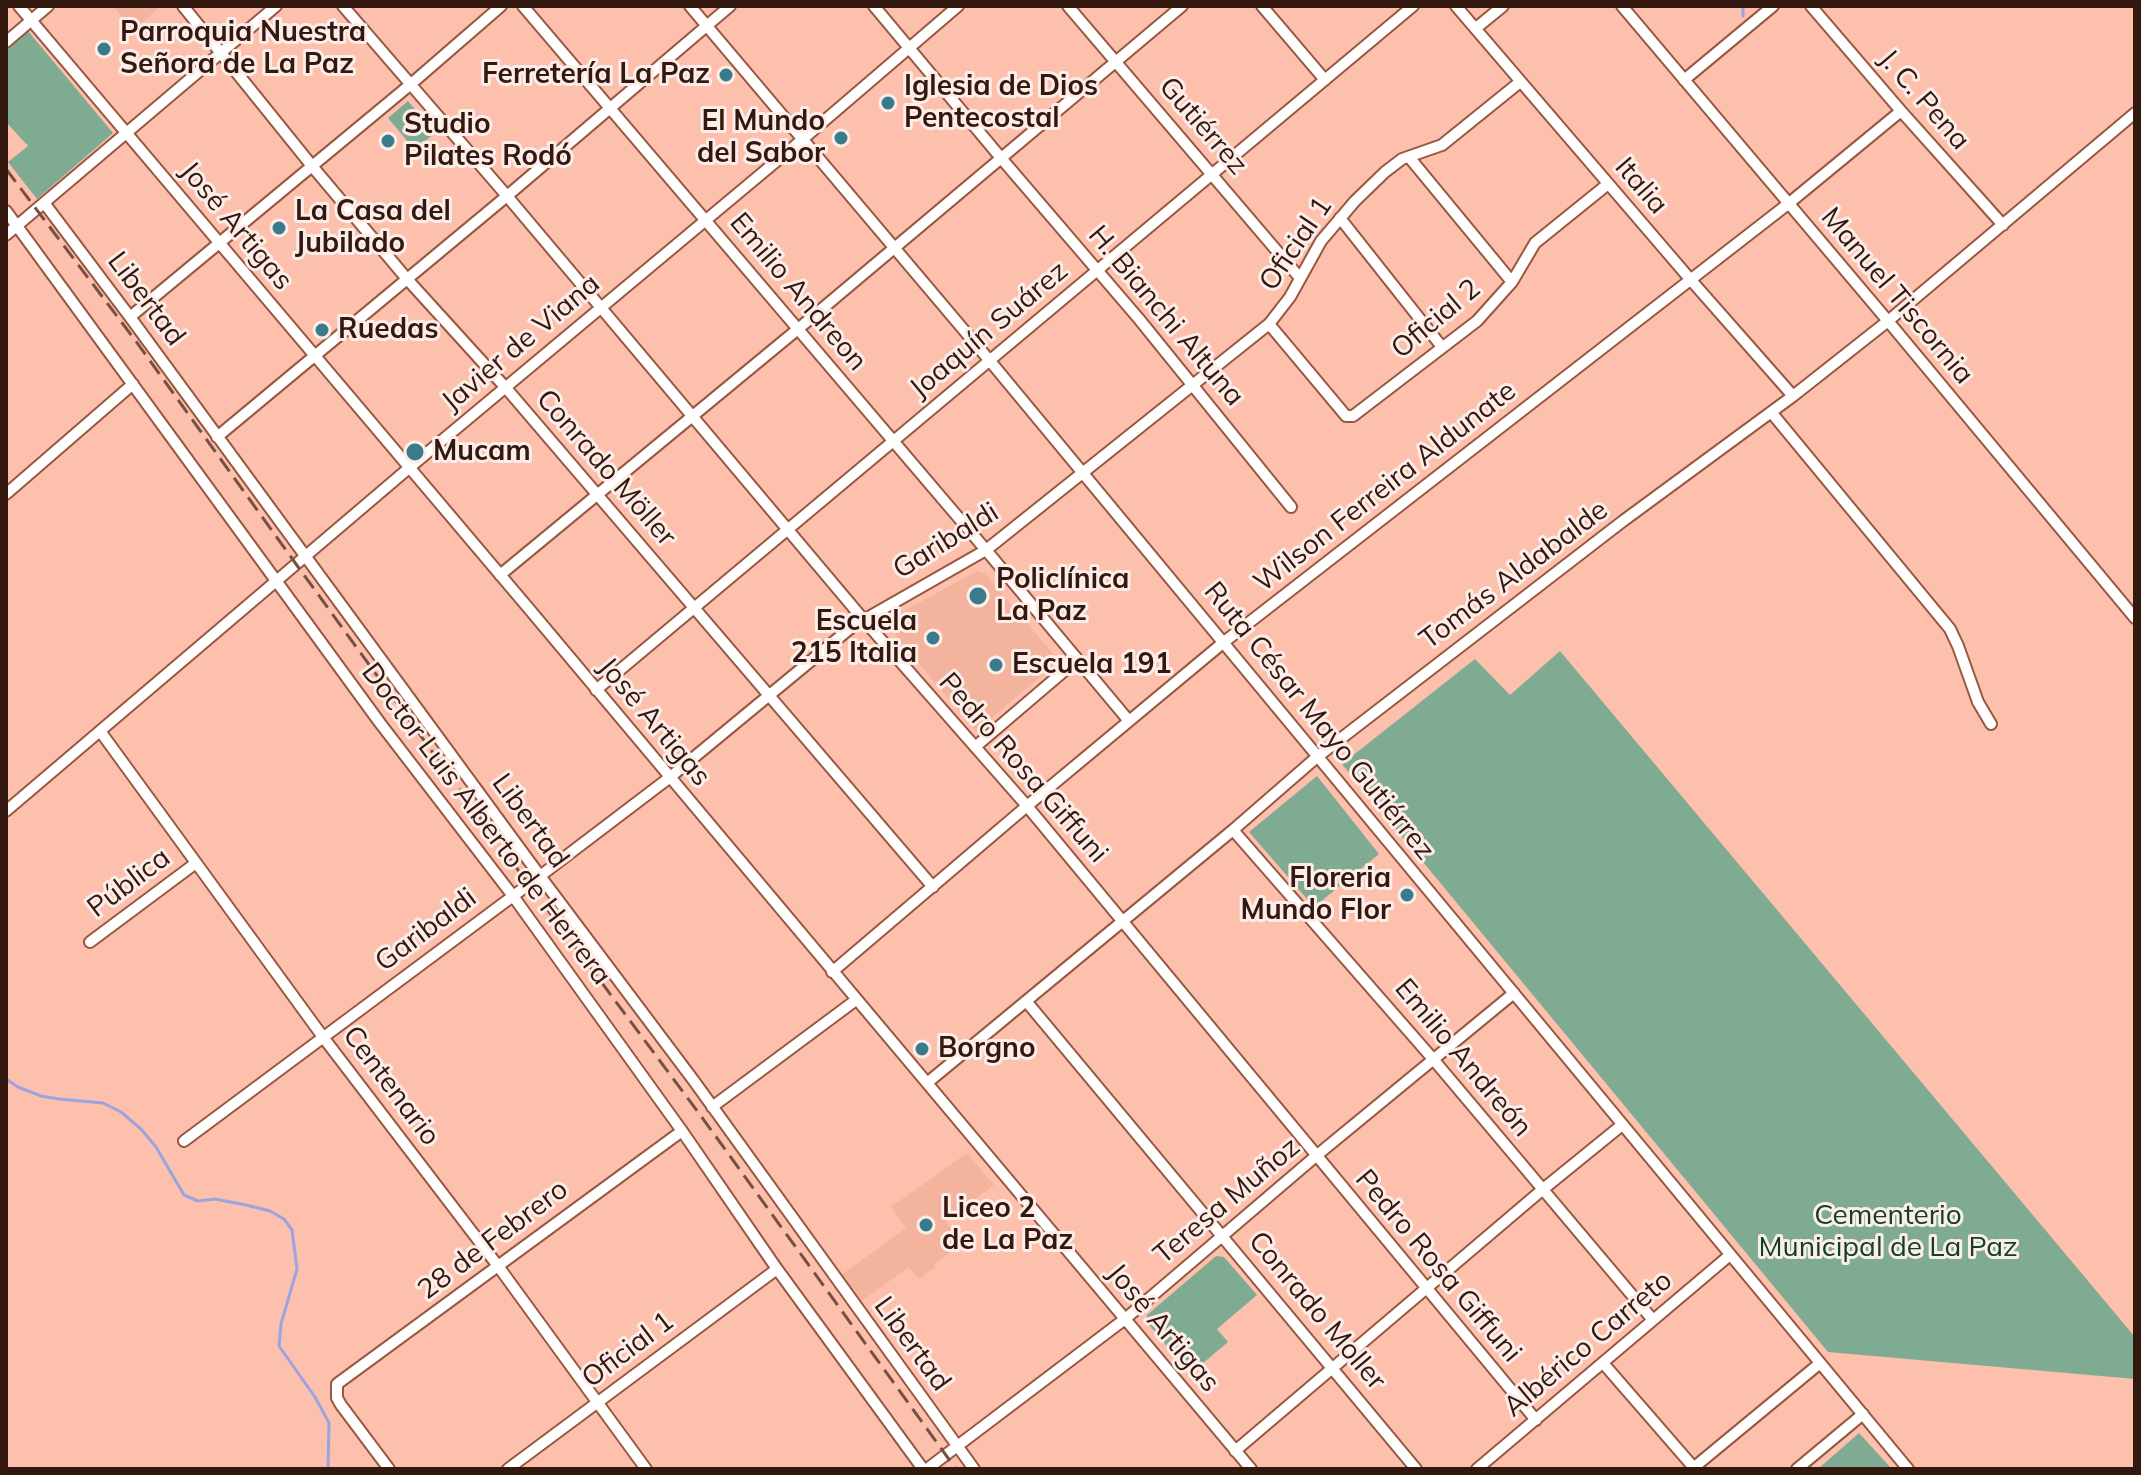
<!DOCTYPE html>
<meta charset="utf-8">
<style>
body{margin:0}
#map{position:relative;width:2141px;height:1475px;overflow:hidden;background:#fcc0ac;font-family:Mulish,sans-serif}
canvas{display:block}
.frame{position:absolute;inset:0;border:8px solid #33180f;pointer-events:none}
</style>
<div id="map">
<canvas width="2141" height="1475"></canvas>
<div class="frame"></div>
</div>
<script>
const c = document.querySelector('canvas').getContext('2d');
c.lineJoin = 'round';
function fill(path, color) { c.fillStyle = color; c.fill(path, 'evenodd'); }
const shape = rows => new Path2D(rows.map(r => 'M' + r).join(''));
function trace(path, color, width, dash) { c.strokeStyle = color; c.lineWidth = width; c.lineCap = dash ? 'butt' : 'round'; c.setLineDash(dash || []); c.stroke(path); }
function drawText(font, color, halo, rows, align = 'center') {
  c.font = font + ' Mulish,sans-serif'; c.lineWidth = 6; c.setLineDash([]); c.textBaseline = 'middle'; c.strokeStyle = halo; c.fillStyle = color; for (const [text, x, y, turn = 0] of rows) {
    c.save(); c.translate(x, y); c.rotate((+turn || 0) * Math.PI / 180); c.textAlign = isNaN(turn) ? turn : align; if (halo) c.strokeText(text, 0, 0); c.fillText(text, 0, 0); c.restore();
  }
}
const built = shape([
 [113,6,161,6,133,30],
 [977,571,985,573,1059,661,976,731,884,622],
 [967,1153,994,1185,946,1221,962,1244,934,1264,935,1267,919,1279,909,1267,859,1303,840,1276,906,1228,891,1207]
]);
const green = shape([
 [28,31,113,133,37,199,8,162,28,146,6,122,6,49],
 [408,101,435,133,425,141,429,146,419,155,388,118],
 [1560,651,2135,1337,2135,1379,1828,1352,1342,764,1475,659,1510,695],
 [1317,776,1379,854,1314,907,1249,832],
 [1216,1256,1224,1257,1257,1295,1217,1329,1228,1342,1190,1374,1146,1321,1147,1315],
 [1859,1433,1892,1469,1818,1469]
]);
const stream = shape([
 [1743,6,1743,16],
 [6,1079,18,1087,41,1096,59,1099,103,1103,121,1112,141,1129,156,1147,184,1195,198,1201,215,1199,246,1205,270,1211,284,1219,292,1230,297,1269,281,1324,279,1346,315,1397,329,1423,328,1469]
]);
const minor = shape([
 [19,6,530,610,1251,1469],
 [183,6,312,166,407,279,506,388,933,887],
 [343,6,507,196,863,619,1027,806,1536,1420],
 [523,6,986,550,1129,721],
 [690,6,990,361,1908,1469],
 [874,6,1001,158,1139,319,1291,507],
 [1068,6,1300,278],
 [1262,6,1325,80],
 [1456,6,1690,279,1793,396],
 [1622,6,1888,321,2135,618],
 [1811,6,1901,111,2003,225],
 [1476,28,1503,6],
 [6,42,48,6],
 [1684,80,1773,6],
 [1409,157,1512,282],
 [45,204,130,317,540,876,694,1081,974,1469],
 [6,211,380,723,513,896,682,1131,777,1269,923,1469],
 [1340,218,1442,347],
 [6,235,276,6],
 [130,317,411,84,501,6],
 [1269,324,1346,416,1353,416,1477,321,1512,282,1535,243,1608,184],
 [1771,412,1950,629,1958,646,1978,702,1991,724],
 [217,437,507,196,730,6],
 [6,494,133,384],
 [500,575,798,329,1182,6],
 [596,690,1413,6],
 [100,731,323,1037,498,1266,646,1469],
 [975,747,1077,660],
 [6,811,409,468,803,139,958,6],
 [1233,830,1433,1059,1653,1320],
 [90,942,196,863],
 [832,972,1027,806,1224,642,1788,204,1901,111],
 [1026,1001,1416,1469],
 [927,1083,1233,830,1317,757,1623,521,1793,396,1888,321,2135,113],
 [712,1107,856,1000],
 [184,1141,540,876,669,778,853,626,986,550,1269,324,1290,297,1321,241,1355,201,1385,172,1402,159,1442,145,1520,82],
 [1603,1363,1695,1469],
 [1235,1451,1542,1190,1622,1125],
 [389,1469,341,1405,337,1398,337,1384,682,1131],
 [508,1469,777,1269],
 [927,1469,1125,1319,1316,1156,1514,993],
 [1477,1469,1730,1255],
 [1692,1469,1819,1364],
 [1797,1469,1863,1414]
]);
const rail = shape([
 [6,169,135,340,296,564,529,885,701,1116,956,1469]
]);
const markers = [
 [104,49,8,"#397a8d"],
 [726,75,8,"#397a8d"],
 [888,103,8,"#397a8d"],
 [841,138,8,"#397a8d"],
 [388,141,8,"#397a8d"],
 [279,228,8,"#397a8d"],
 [322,330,8,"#397a8d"],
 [415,452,10,"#397a8d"],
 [978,596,10,"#397a8d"],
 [933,638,8,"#397a8d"],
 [996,665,8,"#397a8d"],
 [1407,895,8,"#397a8d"],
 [922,1049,8,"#397a8d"],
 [926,1225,8,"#397a8d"]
];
const poiNames = [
 ["Parroquia Nuestra",120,33],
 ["Señora de La Paz",120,65],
 ["Ferretería La Paz",710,75,"right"],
 ["Iglesia de Dios",904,87],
 ["Pentecostal",904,119],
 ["El Mundo",825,122,"right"],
 ["del Sabor",825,154,"right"],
 ["Studio",404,125],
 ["Pilates Rodó",404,157],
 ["La Casa del",295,212],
 ["Jubilado",295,244],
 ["Ruedas",338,330],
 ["Mucam",433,452],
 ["Policlínica",996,580],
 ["La Paz",996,612],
 ["Escuela",917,622,"right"],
 ["215 Italia",917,654,"right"],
 ["Escuela 191",1012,665],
 ["Floreria",1391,879,"right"],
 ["Mundo Flor",1391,911,"right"],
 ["Borgno",938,1049],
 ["Liceo 2",942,1209],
 ["de La Paz",942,1241]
];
const streetNames = [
 ["J. C. Pena",1924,100,49],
 ["Gutiérrez",1203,126,49],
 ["Italia",1641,186,49],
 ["José Artigas",236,226,50],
 ["Oficial 1",1296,244,-56],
 ["Emilio Andreon",798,292,50],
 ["Manuel Tiscornia",1897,296,50],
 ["Libertad",146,299,53],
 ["H. Bianchi Altuna",1166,316,50],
 ["Oficial 2",1436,319,-40],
 ["Joaquín Suárez",989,330,-40],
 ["Javier de Viana",521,343,-40],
 ["Conrado Möller",606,468,49],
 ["Wilson Ferreira Aldunate",1385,487,-38],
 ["Garibaldi",946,541,-32],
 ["Tomás Aldabalde",1514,575,-37],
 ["Ruta César Mayo Gutiérrez",1319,721,51],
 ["José Artigas",654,722,50],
 ["Pedro Rosa Giffuni",1023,768,49],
 ["Libertad",530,821,54],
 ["Doctor Luis Alberto de Herrera",486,824,53],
 ["Pública",129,883,-37],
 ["Garibaldi",426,930,-37],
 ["Emilio Andreón",1463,1058,50],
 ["Centenario",391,1086,53],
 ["Teresa Muñoz",1227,1201,-40],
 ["28 de Febrero",493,1240,-37],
 ["Pedro Rosa Giffuni",1438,1266,50],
 ["Conrado Moller",1317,1311,50],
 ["José Artigas",1163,1328,50],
 ["Libertad",912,1344,54],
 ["Albérico Carreto",1588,1344,-40],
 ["Oficial 1",628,1350,-37]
];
const parkNames = [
 ["Cementerio",1888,1216],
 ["Municipal de La Paz",1888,1248]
];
fill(built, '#f4b39d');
fill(green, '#80ab93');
trace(stream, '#9da3dc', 3);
trace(minor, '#985740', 14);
trace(minor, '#fff', 10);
trace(rail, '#755043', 3, [16, 8]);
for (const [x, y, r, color] of markers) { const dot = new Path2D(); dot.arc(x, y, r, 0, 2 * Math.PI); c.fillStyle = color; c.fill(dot); trace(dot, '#fdede8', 3); }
drawText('bold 28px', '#33180f', '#fdede8', poiNames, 'left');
drawText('28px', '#33180f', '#fdede8', streetNames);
drawText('28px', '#0d412a', '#fdede8', parkNames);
</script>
